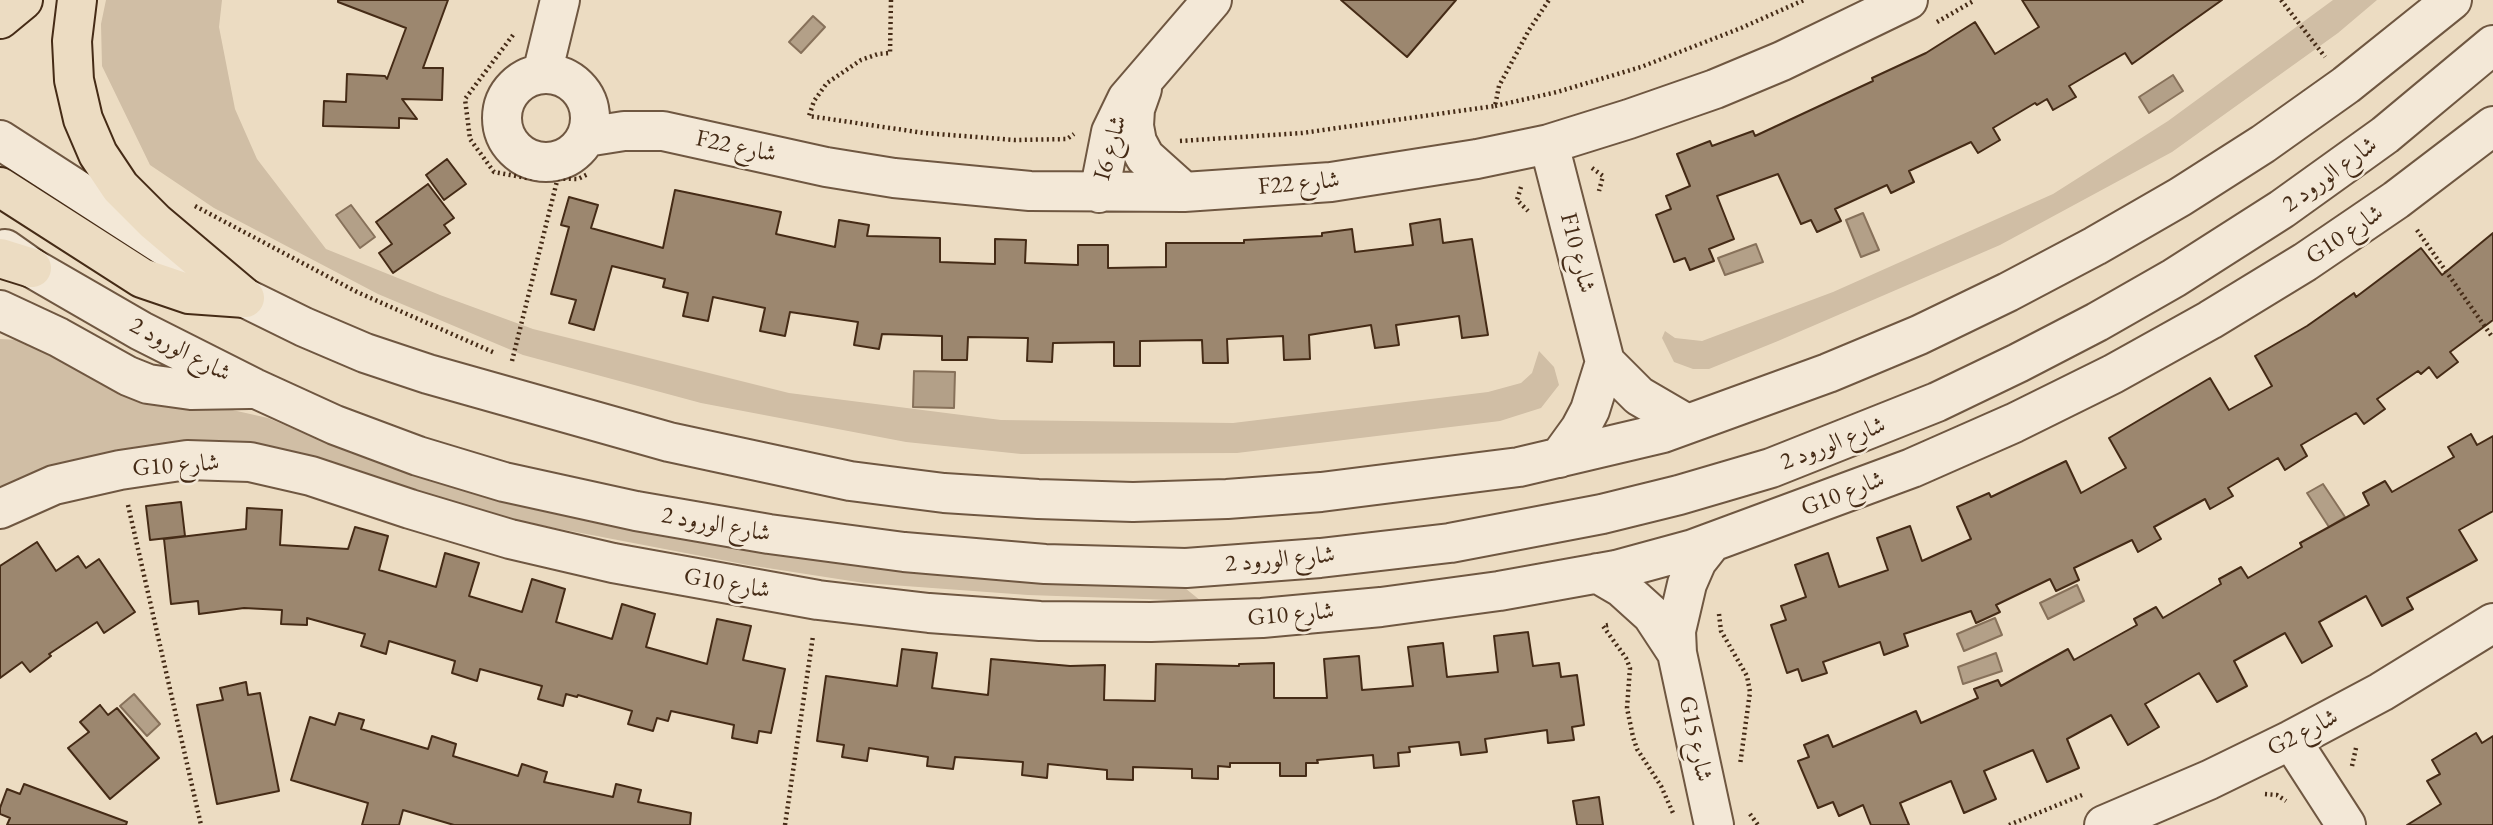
<!DOCTYPE html>
<meta charset="utf-8">
<style>
body{margin:0}
canvas{display:block;background:#ecdcc2}
</style>
<canvas width="2493" height="825"></canvas>
<script>
const c = document.querySelector('canvas').getContext('2d');
c.lineJoin = 'round';
function fill(path, color) { c.fillStyle = color; c.fill(path, 'evenodd'); }
const shape = rows => new Path2D(rows.map(r => 'M' + r).join(''));
function trace(path, color, width, dash) { c.strokeStyle = color; c.lineWidth = width; c.lineCap = dash ? 'butt' : 'round'; c.setLineDash(dash || []); c.stroke(path); }
function drawText(font, color, halo, rows, align = 'center') {
  c.font = font + ' "EB Garamond",Amiri,serif'; c.lineWidth = 5; c.setLineDash([]); c.textBaseline = 'middle'; c.strokeStyle = halo; c.fillStyle = color; for (const [text, x, y, turn = 0] of rows) {
    c.save(); c.translate(x, y); c.rotate((+turn || 0) * Math.PI / 180); c.textAlign = isNaN(turn) ? turn : align; if (halo) c.strokeText(text, 0, 0); c.fillText(text, 0, 0); c.restore();
  }
}
const green = shape([
 [106,0,222,0,219,27,235,109,257,159,326,249,440,295,533,329,789,393,1001,420,1233,423,1488,392,1521,383,1532,373,1539,351,1554,367,1559,385,1541,408,1500,421,1237,453,1021,454,906,442,701,403,523,355,378,294,214,208,150,165,102,66,101,24],
 [2333,0,2377,0,2338,33,2172,152,2000,245,1778,341,1709,369,1693,369,1674,362,1662,338,1665,331,1675,338,1702,341,1833,292,2053,194,2168,121],
 [0,339,19,340,178,405,228,409,268,418,317,439,517,504,1170,583,1185,588,1201,601,1028,595,864,583,748,565,529,523,468,508,382,479,278,449,0,493]
]);
const water = shape([
 [813,16,825,27,801,53,789,42,813,16],
 [2173,75,2183,91,2149,113,2139,97,2173,75],
 [351,205,375,237,360,248,336,215,351,205],
 [1863,213,1879,250,1861,257,1846,220,1863,213],
 [1756,244,1763,262,1725,275,1718,258,1756,244],
 [914,371,955,372,954,408,913,407,914,371],
 [2323,484,2345,517,2329,527,2307,493,2323,484],
 [2077,585,2084,601,2048,619,2040,603,2077,585],
 [1995,618,2002,635,1964,651,1957,634,1995,618],
 [1996,653,2002,671,1963,684,1958,667,1996,653],
 [134,694,160,724,147,736,120,706,134,694]
]);
const building = shape([
 [338,0,448,0,423,68,443,68,442,100,402,99,417,119,399,118,399,128,323,126,324,101,346,102,347,74,385,76,387,79,406,28,338,2,338,0],
 [1341,0,1456,0,1407,57,1341,0],
 [2022,0,2222,0,2132,64,2125,53,2069,86,2076,97,2053,110,2047,99,2037,105,2035,103,1993,128,2000,140,1978,153,1971,142,1909,171,1914,182,1891,193,1887,185,1835,209,1841,221,1817,232,1811,220,1801,224,1778,174,1717,196,1734,239,1709,249,1714,261,1690,270,1685,258,1674,262,1656,215,1671,209,1666,196,1690,186,1677,154,1710,141,1712,146,1753,131,1755,136,1873,81,1872,78,1926,53,1975,22,1995,54,2039,27,2022,0],
 [447,159,466,184,444,200,426,175,447,159],
 [428,184,454,218,444,225,450,233,393,273,379,253,392,244,376,222,428,184],
 [675,190,781,212,776,234,835,247,839,220,869,225,867,236,940,238,940,262,995,264,995,239,1026,240,1025,263,1078,265,1078,245,1108,245,1108,268,1166,267,1166,243,1244,243,1244,240,1322,236,1322,233,1352,229,1355,252,1413,245,1410,224,1440,219,1443,243,1472,239,1488,335,1462,338,1459,316,1396,325,1399,345,1375,348,1371,325,1309,335,1310,359,1284,360,1283,336,1227,339,1228,363,1203,363,1202,340,1140,341,1140,366,1114,366,1114,342,1053,343,1052,362,1027,361,1028,338,968,337,967,360,942,360,942,336,882,334,879,349,854,345,858,322,790,312,785,336,760,331,765,308,713,297,708,321,683,316,688,293,663,287,665,279,612,266,594,330,569,323,576,300,551,294,569,227,561,225,569,197,598,205,591,228,663,248,675,190],
 [2493,233,2493,320,2450,352,2458,362,2437,378,2429,367,2421,374,2418,371,2377,399,2385,409,2364,424,2356,413,2301,445,2307,456,2285,470,2278,458,2228,488,2233,496,2210,509,2205,499,2154,527,2161,539,2138,552,2132,540,2074,568,2079,580,2056,591,2050,579,1996,605,2000,612,1976,623,1971,611,1904,634,1908,646,1884,655,1880,642,1823,662,1827,673,1802,681,1798,669,1787,673,1771,625,1786,620,1781,606,1806,597,1795,565,1828,553,1839,587,1888,570,1877,538,1910,526,1922,561,1971,539,1957,507,1989,493,1991,497,2066,461,2081,493,2126,468,2109,438,2210,378,2229,410,2272,386,2255,356,2307,326,2354,293,2356,297,2421,248,2442,275,2493,233],
 [2471,434,2477,445,2493,436,2493,511,2459,530,2477,560,2407,598,2413,609,2382,626,2366,596,2319,622,2332,646,2302,663,2285,633,2234,661,2247,686,2217,702,2199,673,2145,704,2159,727,2128,745,2111,715,2067,739,2079,768,2047,782,2033,750,1984,771,1996,799,1964,813,1951,781,1900,803,1909,825,1871,825,1863,805,1839,816,1833,802,1818,808,1798,761,1809,757,1804,745,1828,735,1833,747,1916,711,1921,723,1978,698,1974,689,1998,680,2001,686,2068,649,2074,660,2137,625,2134,619,2156,607,2163,618,2221,584,2219,579,2241,567,2248,578,2302,547,2300,543,2369,505,2363,493,2385,481,2392,492,2454,457,2448,447,2471,434],
 [181,502,185,536,150,540,146,506,181,502],
 [247,508,282,510,280,545,348,549,355,527,388,536,379,570,436,587,445,553,479,563,469,596,522,612,532,579,565,589,556,622,612,639,622,604,655,614,646,647,707,664,717,619,751,626,743,660,785,669,771,733,759,731,757,743,732,738,734,725,671,711,668,721,657,718,653,731,628,724,632,711,578,695,577,697,566,694,563,706,538,699,542,686,480,669,477,681,452,673,455,661,389,641,386,654,361,646,365,634,307,618,307,625,281,624,282,610,244,608,199,614,198,601,171,604,164,539,246,529,247,508],
 [37,542,56,571,78,556,86,568,99,559,135,612,104,633,97,622,49,654,51,656,30,672,22,662,0,678,0,566,37,542],
 [1528,632,1533,666,1559,663,1561,677,1577,675,1584,725,1572,727,1574,740,1548,743,1547,730,1485,739,1487,752,1461,755,1459,742,1409,747,1410,752,1398,753,1399,766,1374,768,1373,755,1317,760,1318,763,1306,763,1306,776,1280,776,1280,763,1230,763,1230,767,1218,766,1218,779,1192,778,1192,769,1133,767,1133,780,1107,779,1107,770,1048,764,1047,778,1022,775,1023,762,955,757,953,769,927,766,928,757,869,748,867,761,842,757,844,745,817,741,826,676,897,686,902,649,937,653,932,688,988,695,991,659,1070,666,1105,665,1104,700,1155,701,1156,664,1239,666,1239,664,1274,663,1274,698,1327,698,1324,659,1359,656,1362,690,1413,686,1408,647,1443,643,1447,677,1498,672,1494,636,1528,632],
 [246,682,248,695,260,693,279,791,217,804,197,705,223,700,220,688,246,682],
 [100,705,108,715,117,708,159,758,110,799,68,748,89,732,80,722,100,705],
 [339,713,364,720,361,729,428,749,432,736,456,744,453,756,518,776,522,764,547,772,544,782,613,797,616,784,641,790,638,802,691,813,690,825,454,825,403,810,399,825,362,825,368,803,291,780,310,717,335,725,339,713],
 [2476,733,2482,743,2493,736,2493,825,2407,825,2441,804,2427,781,2440,774,2432,760,2476,733],
 [24,784,127,822,126,825,7,825,10,818,0,814,0,808,7,789,20,794,24,784],
 [1599,797,1603,825,1577,825,1573,801,1599,797]
]);
const path = shape([
 [891,0,890,53,878,54,861,60,827,83,814,101,809,116,924,133,1015,140,1067,139,1074,134],
 [2281,0,2325,57],
 [1937,22,1975,0],
 [513,35,465,99,470,139,494,172,527,178,578,179,588,174],
 [1495,106,1557,92,1641,67,1741,28,1804,0],
 [1180,141,1302,133,1495,106,1499,86,1529,30,1549,0],
 [1592,168,1603,176,1599,191],
 [1521,187,1517,200,1528,211],
 [195,206,357,292,495,353],
 [2417,230,2493,338],
 [512,361,562,161],
 [128,505,201,825],
 [1719,614,1721,631,1747,676,1750,692,1740,765],
 [1608,625,1603,626,1626,658,1630,668,1627,708,1633,737,1637,749,1661,786,1673,813],
 [2352,766,2356,748],
 [2265,794,2277,795,2286,801],
 [1750,814,1758,825],
 [785,825,813,636],
 [2009,825,2082,795]
]);
const minor = shape([
 '502 118a44 44 0 1 1 88 0a44 44 0 1 1-88 0Z',
 [542,74,560,0],
 [1142,89,1135,109,1134,126,1137,142,1145,157,1184,192],
 [586,137,624,131,663,131,826,167,894,178,1030,191,1184,192,1331,182,1477,159,1549,144,1629,119,1715,89,1782,61,1908,0],
 [0,140,245,298,304,327,365,353,428,374,669,442,850,481,944,493,1038,499,1133,502,1227,499,1321,492,1519,467,1663,433,1828,373,1919,335,2008,292,2095,246,2180,197,2263,144,2346,85,2452,0],
 [1549,144,1605,362,1590,410,1580,429,1559,458],
 [1099,193,1111,132,1127,99,1212,0],
 [5,249,32,268,141,331,254,388,335,425,418,456,504,482,636,511,769,534,904,552,1045,564,1186,568,1320,558,1450,543,1602,514,1679,495,1771,468,1937,402,2018,363,2097,322,2174,278,2282,209,2385,135,2493,45],
 [0,310,58,337,128,376,148,384,191,390,249,389],
 [1605,362,1639,396,1687,424],
 [0,509,54,485,120,470,187,460,250,462,311,476,410,509,510,539,613,563,818,600,929,613,1040,621,1151,622,1262,618,1381,607,1499,591,1616,570,1693,549,1912,468,2014,423,2113,374,2210,320,2305,262,2396,200,2493,126],
 [1712,542,1697,561,1687,584,1676,631,1677,653,1714,825],
 [1597,573,1621,587,1652,615,1677,653],
 [2291,740,2346,825],
 [2104,825,2209,780,2291,740,2381,692,2493,623]
]);
const major = shape([
 [77,0,72,41,74,80,83,119,98,154,120,187,155,222,245,298],
 [0,19,23,0],
 [0,187,142,278,189,294,245,298],
 [0,258,32,268]
]);
const streetNames = [
 ["F22 شارع",736,147,12],
 ["I6 شارع",1111,148,-74],
 ["شارع الورود 2",2330,175,-36],
 ["F22 شارع",1299,184,-5],
 ["G10 شارع",2345,235,-34],
 ["F10 شارع",1577,253,76],
 ["شارع الورود 2",180,350,28],
 ["شارع الورود 2",1833,444,-21],
 ["G10 شارع",176,466,-4],
 ["G10 شارع",1843,494,-21],
 ["شارع الورود 2",716,525,10],
 ["شارع الورود 2",1280,560,-5],
 ["G10 شارع",727,584,10],
 ["G10 شارع",1291,615,-5],
 ["G2 شارع",2303,733,-27],
 ["G15 شارع",1695,739,78]
];
fill(green, '#d0bea5');
fill(water, '#b3a088');
trace(water, '#87715a', 2);
fill(building, '#9c876f');
trace(building, '#452b16', 2);
trace(minor, '#6f5741', 42);
trace(major, '#452b16', 42);
trace(path, '#452b16', 4.5, [2, 3.5]);
trace(minor, '#f3e8d7', 38);
trace(major, '#ecdcc2', 38);
drawText('24px', '#452b16', '#f3e8d7', streetNames);
</script>
